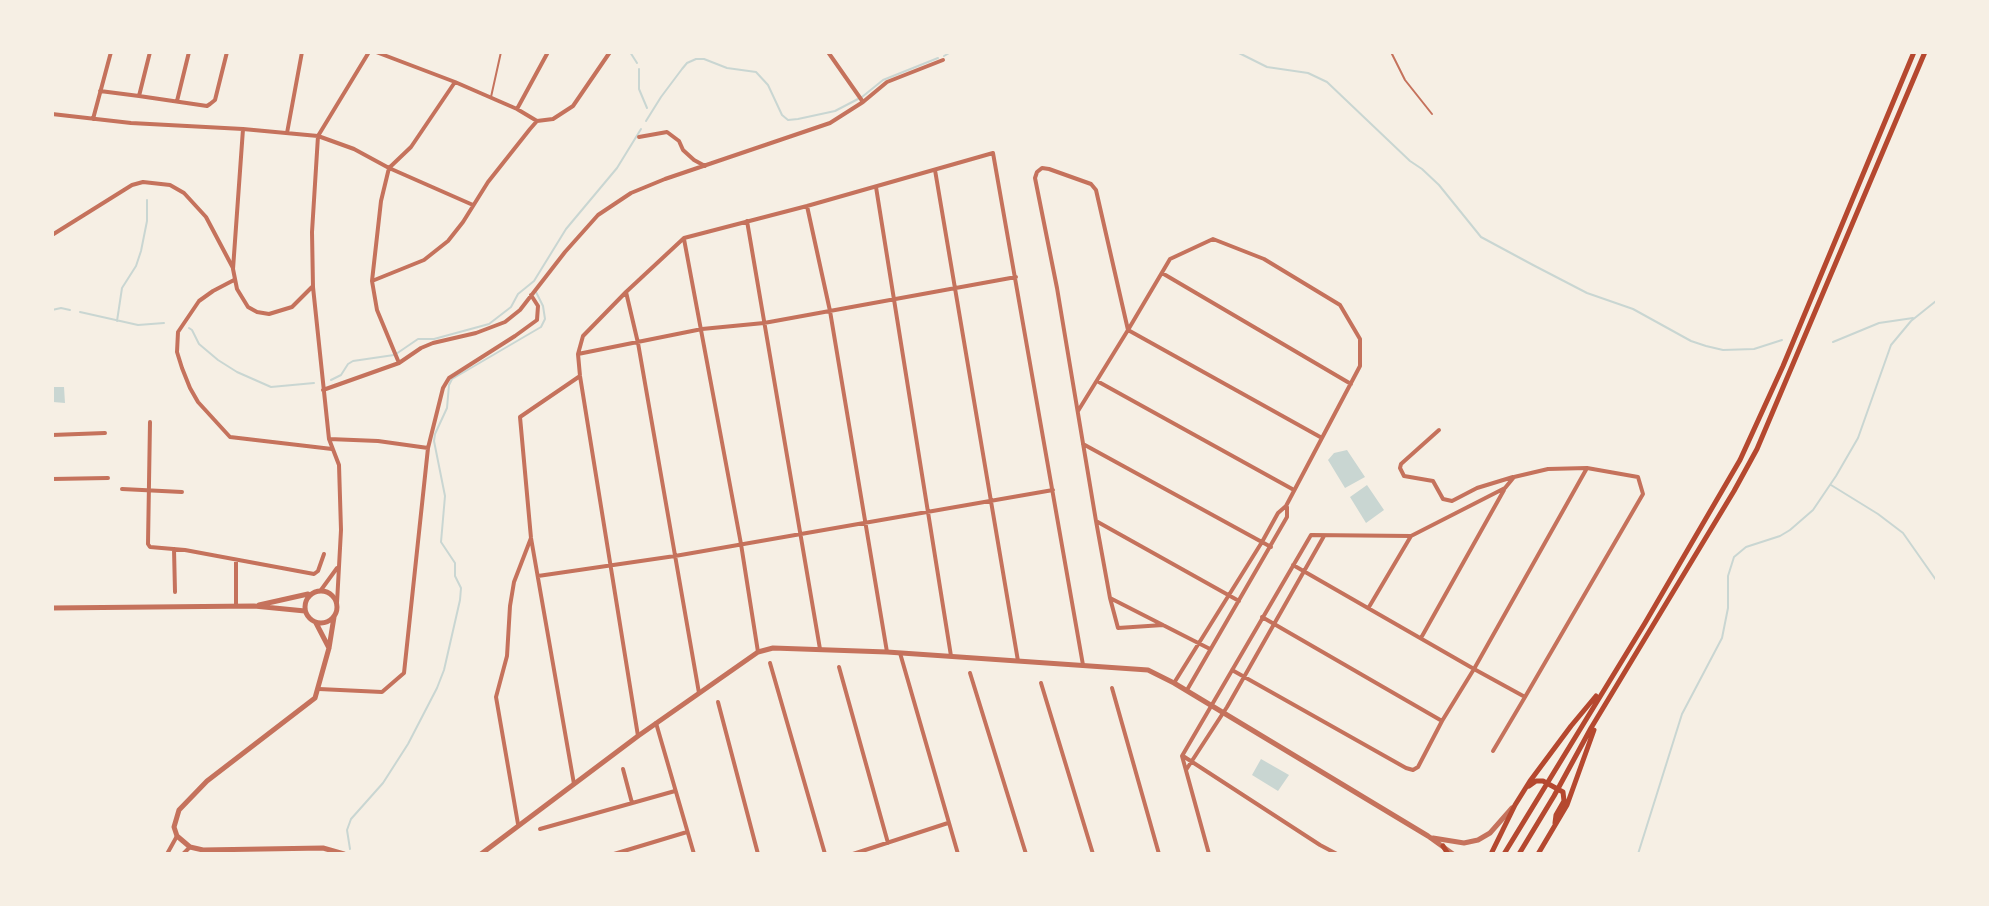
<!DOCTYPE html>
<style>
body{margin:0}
#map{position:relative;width:1989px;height:906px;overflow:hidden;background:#f6efe4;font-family:"Nunito Sans",sans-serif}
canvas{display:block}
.frame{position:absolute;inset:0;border:54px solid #f6efe4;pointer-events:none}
</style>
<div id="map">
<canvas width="1989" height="906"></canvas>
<div class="frame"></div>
</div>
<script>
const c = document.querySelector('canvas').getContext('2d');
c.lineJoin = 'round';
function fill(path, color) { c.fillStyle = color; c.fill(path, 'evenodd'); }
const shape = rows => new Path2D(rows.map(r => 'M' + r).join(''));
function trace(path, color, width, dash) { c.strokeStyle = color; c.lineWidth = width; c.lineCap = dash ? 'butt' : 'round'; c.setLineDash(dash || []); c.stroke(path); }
const water = shape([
 [53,387,64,387,65,403,53,402],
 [1347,450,1365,477,1345,488,1328,460,1334,453],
 [1367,485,1384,510,1366,523,1350,497],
 [1261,759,1289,775,1278,791,1252,775]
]);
const stream = shape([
 [630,52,637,63],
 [1237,52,1267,67,1308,73,1327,82,1410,161,1422,169,1439,185,1481,237,1533,265,1587,293,1633,309,1691,341,1706,346,1723,350,1754,349,1782,340],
 [944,56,951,52],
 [639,69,639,89,647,108],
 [862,97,883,80,938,58],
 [646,121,661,97,682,69,687,63,696,59,704,59,727,68,756,72,768,85,782,115,788,120,798,119,835,111,858,99],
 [52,310,61,308,70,310],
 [80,312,138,325,164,323],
 [117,321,122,288,136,266,141,251,147,221,147,200],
 [189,328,192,330,199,344,218,360,237,372,271,387,314,383],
 [1833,342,1879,323,1913,318],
 [396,354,418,339,434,339,489,324,511,307,518,294,534,281,566,229,617,168,641,129],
 [331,380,341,375,348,364,353,361,394,355],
 [1831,485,1878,514,1903,533,1936,580],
 [350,849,347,830,351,819,383,783,408,744,437,688,444,670,460,600,461,588,455,576,455,563,441,542,445,496,434,441,435,434,447,408,449,385,452,379,541,327,545,319,543,306,536,292],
 [1638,854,1682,714,1722,638,1728,608,1728,576,1734,557,1746,547,1780,536,1790,530,1813,510,1836,476,1858,438,1891,345,1911,321,1936,301]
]);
const service = shape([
 [1391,52,1405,80,1432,114],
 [491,97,501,52]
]);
const minor = shape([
 [376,52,455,82,517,109,537,121],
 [828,52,863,102],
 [100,91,139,96,150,52],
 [139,96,207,106,210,104,215,100,227,52],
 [177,101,189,52],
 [517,109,548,52],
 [52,114,131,123,243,129,318,136,354,149,389,168,473,205],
 [93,119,111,52],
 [243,129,233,269,237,289,248,307,257,312,269,314,292,307,312,287],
 [287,133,302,52],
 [639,137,667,132,679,141,683,150,694,160,705,166],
 [935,170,1018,661],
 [876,187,951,656],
 [807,206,830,311,887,652],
 [747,221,820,649],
 [52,235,132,185,143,182,170,185,184,193,206,217,233,268],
 [684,239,741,544,758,652],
 [1162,273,1351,384],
 [234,280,213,291,199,301,178,332,177,352,182,368,190,388,198,402,230,437,332,449],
 [372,281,424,260,448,241,463,222,488,182,530,129,537,121,553,119,573,106,610,52],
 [626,292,638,343,699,693],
 [578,354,702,329,764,323,1016,277],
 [399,363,377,310,372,281,381,201,389,168,411,147,455,82],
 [1097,381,1294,490],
 [323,390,399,363,421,348,433,343,476,333,505,322,520,310,565,252,598,215,631,193,665,179,830,123,863,102,887,82,943,60],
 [1078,411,1128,330,1096,190,1091,184,1049,169,1042,168,1037,172,1035,178,1057,288,1096,521,1110,598,1210,649],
 [150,422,148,544,150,547,185,550,314,574,318,571,324,554],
 [1439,430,1401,464,1400,468,1404,476,1433,481,1443,499,1452,501,1477,488,1513,477],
 [52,435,105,433],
 [329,439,378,441,428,448],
 [1083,444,1271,547],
 [52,479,108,478],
 [122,489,182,492],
 [1096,521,1239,601],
 [174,549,175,592],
 [1293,565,1474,669,1587,468],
 [538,576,675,556,1053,490],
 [321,590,337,568],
 [1110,598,1118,628,1163,625],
 [337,603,341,530,339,465,329,439,313,287,312,232,318,136,369,52],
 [236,606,236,560],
 [1369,607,1411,536],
 [1262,617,1442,721],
 [1421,638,1504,490],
 [900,653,958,854],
 [770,663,825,854],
 [839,667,888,843],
 [1232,670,1406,768,1413,770,1418,767,1442,721,1474,669,1525,697,1493,751],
 [970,673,1026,854],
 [1041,683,1093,854],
 [1174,683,1262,542,1278,513,1286,506,1360,366,1360,339,1340,305,1264,259,1213,239,1170,259,1128,330,1322,438],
 [1112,688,1159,854],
 [319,689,382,692,404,673,428,448,443,388,449,378,515,336,537,320,538,306,531,295],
 [1187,690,1287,517,1287,507],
 [718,702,758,854],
 [656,723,694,854],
 [638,736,580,376,578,354,583,336,626,292,684,238,807,206,993,153,1083,665],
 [1183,756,1320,845,1337,854],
 [623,769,632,803],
 [1186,770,1227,707,1324,536],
 [574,784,531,538,520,417,580,376],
 [518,824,496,697,507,656,510,606,514,582,531,538],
 [540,829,675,791],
 [167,854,177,836],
 [183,854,190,847],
 [614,854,687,832],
 [853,854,948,823],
 [1209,854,1182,756,1311,535,1411,536,1505,488,1514,477,1548,469,1587,468,1638,477,1643,494,1525,697]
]);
const tertiary = shape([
 '305 607a16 16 0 1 1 32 0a16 16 0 1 1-32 0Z',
 [259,605,308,594],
 [52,608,254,606,305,611],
 [334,617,329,648,315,698,207,781,179,810,174,827,177,836,190,847,203,850,323,848,344,854],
 [316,623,329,648],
 [1433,838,1464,843,1478,840,1490,833,1512,808],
 [481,854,638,736,758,652,773,648,887,652,1148,670,1174,683,1428,836,1453,854]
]);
const secondary = shape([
 [1529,786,1536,781,1543,781,1563,792,1564,801,1556,815,1555,823],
 [1443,846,1448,854],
 [1491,854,1515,805,1530,781,1571,726,1596,696],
 [1504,854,1645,623,1740,460,1783,366,1914,52],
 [1519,854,1554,796,1591,728,1734,491,1757,449,1925,52],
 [1538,854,1567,805,1594,730]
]);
fill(water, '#c9d6d2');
trace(stream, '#c9d6d2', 2);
trace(service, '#c5725c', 2);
trace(minor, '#c5725c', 4);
trace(tertiary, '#c5725c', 5);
trace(secondary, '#b5482f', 5);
</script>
